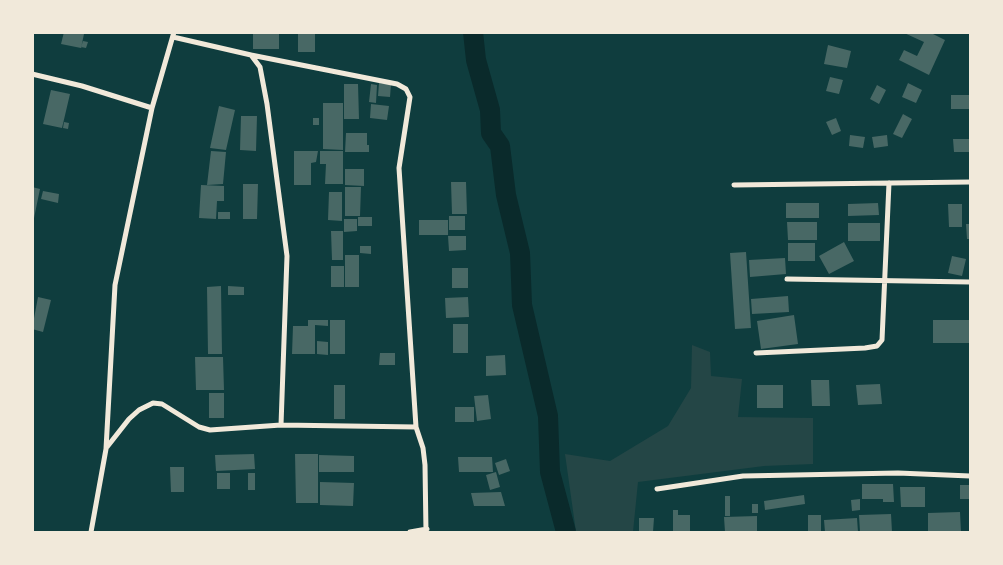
<!DOCTYPE html>
<style>
body{margin:0}
#map{position:relative;width:1003px;height:565px;overflow:hidden;background:#0f3d3e;font-family:"Noto Sans",sans-serif}
canvas{display:block}
.frame{position:absolute;inset:0;border:34px solid #f1e9da;pointer-events:none}
</style>
<div id="map">
<canvas width="1003" height="565"></canvas>
<div class="frame"></div>
</div>
<script>
const c = document.querySelector('canvas').getContext('2d');
c.lineJoin = 'round';
function fill(path, color) { c.fillStyle = color; c.fill(path, 'evenodd'); }
const shape = rows => new Path2D(rows.map(r => 'M' + r).join(''));
function trace(path, color, width, dash) { c.strokeStyle = color; c.lineWidth = width; c.lineCap = dash ? 'butt' : 'round'; c.setLineDash(dash || []); c.stroke(path); }
const green = shape([
 [692,345,710,352,711,376,742,379,738,417,813,418,813,464,764,466,638,482,633,532,576,532,565,454,610,461,668,426,691,388]
]);
const river = shape([
 [473,32,476,60,490,110,491,133,500,146,506,195,520,253,522,305,548,416,550,472,566,532]
]);
const building = shape([
 [64,32,84,34,81,48,61,44],
 [253,32,279,32,279,49,253,49],
 [298,32,315,32,315,52,298,52],
 [902,32,929,32,945,40,929,75,899,60,904,50,917,56,924,42],
 [83,41,88,42,86,48,81,47],
 [828,45,851,51,847,68,824,64],
 [830,77,843,80,839,94,826,91],
 [379,83,391,84,390,97,378,96],
 [908,83,922,90,916,103,902,97],
 [344,84,358,84,359,119,344,119],
 [371,84,377,85,376,103,369,102],
 [877,85,886,90,879,104,870,99],
 [51,90,70,94,62,128,43,124],
 [951,95,970,95,970,109,951,109],
 [323,103,343,103,343,150,323,149],
 [371,104,389,106,387,120,370,118],
 [219,106,235,110,226,150,210,148],
 [903,114,912,119,902,138,893,134],
 [241,116,257,116,256,151,240,150],
 [313,118,319,118,319,125,313,125],
 [836,118,841,131,832,135,826,122],
 [64,122,69,123,68,129,63,128],
 [346,133,367,133,367,145,369,145,369,152,345,152],
 [850,135,865,137,863,148,849,146],
 [887,135,888,146,874,148,872,137],
 [953,139,970,139,970,152,954,152],
 [211,151,226,152,223,184,207,185],
 [294,151,318,151,316,162,311,163,311,185,294,185],
 [320,151,343,151,343,184,325,184,326,164,320,164],
 [345,169,364,169,364,186,345,185],
 [451,182,466,182,467,214,452,214],
 [243,184,258,184,257,219,243,219],
 [201,185,224,186,224,201,217,201,216,219,199,218],
 [32,187,40,189,33,223,32,222],
 [345,187,361,187,360,216,345,216],
 [43,191,59,194,58,203,41,199],
 [329,192,342,192,342,221,328,220],
 [786,203,819,203,819,218,786,218],
 [878,203,879,215,848,216,848,204],
 [948,204,962,204,962,227,949,227],
 [218,212,230,212,230,219,218,219],
 [449,216,465,216,465,230,449,230],
 [358,217,372,217,372,226,358,226],
 [344,219,357,219,357,231,344,232],
 [419,220,448,220,448,235,419,235],
 [787,222,817,222,817,240,788,240],
 [848,223,880,223,880,241,848,241],
 [966,224,970,224,970,239,967,239],
 [331,231,343,231,343,260,332,260],
 [448,236,466,236,466,250,449,251],
 [844,242,854,261,829,274,819,256],
 [788,243,815,243,815,261,788,261],
 [360,246,371,246,371,254,360,253],
 [746,252,751,328,735,329,730,253],
 [345,255,359,255,359,287,345,287],
 [952,256,966,259,962,276,948,273],
 [785,258,786,274,750,277,749,260],
 [331,266,344,266,344,287,331,287],
 [452,268,468,268,468,288,452,288],
 [221,286,222,354,208,354,207,287],
 [228,286,244,287,244,295,228,295],
 [788,296,789,312,752,314,751,299],
 [38,297,51,300,43,332,32,329],
 [468,297,469,317,446,318,445,298],
 [794,315,798,344,761,349,757,321],
 [308,320,328,320,328,326,315,325,315,354,292,354,293,326,308,326],
 [330,320,345,320,345,354,330,354],
 [933,320,970,320,970,343,933,343],
 [453,324,468,324,468,353,453,353],
 [317,341,328,342,328,355,317,354],
 [380,353,395,353,395,365,379,365],
 [505,355,506,375,486,376,486,356],
 [195,357,223,357,224,390,196,390],
 [811,380,829,380,830,406,812,406],
 [880,384,882,404,858,405,856,385],
 [334,385,345,385,345,419,334,419],
 [757,385,783,385,783,408,757,408],
 [209,393,224,393,224,418,209,418],
 [488,395,491,419,477,421,474,396],
 [455,407,474,407,474,422,455,422],
 [254,454,255,469,216,471,215,455],
 [295,454,318,454,318,503,296,503],
 [319,455,354,456,354,472,319,472],
 [458,457,492,457,493,472,459,472],
 [506,459,510,471,499,475,495,463],
 [170,467,184,467,184,492,171,492],
 [496,472,500,487,490,490,486,475],
 [217,473,230,473,230,489,217,489],
 [248,473,255,473,255,490,248,490],
 [320,482,354,483,353,506,320,505],
 [862,484,893,484,894,502,883,502,883,499,862,499],
 [960,485,970,485,970,499,960,499],
 [900,487,925,487,925,507,901,507],
 [501,492,505,506,474,506,471,493],
 [804,495,805,504,765,510,764,501],
 [725,496,730,496,730,516,725,516],
 [860,499,860,510,852,511,851,500],
 [752,504,758,504,758,513,752,513],
 [673,510,678,510,678,515,690,515,690,532,673,532],
 [960,512,961,532,928,532,928,513],
 [891,514,892,532,860,532,859,515],
 [808,515,821,515,821,532,808,532],
 [757,516,757,532,725,532,724,517],
 [639,518,654,518,653,532,639,531],
 [857,518,858,532,825,532,824,520]
]);
const minor = shape([
 [173,37,251,55,260,67,267,104,287,256,281,425],
 [251,55,397,84,406,89,410,97,399,168,416,427,423,448,425,465,426,532],
 [32,74,82,86,152,108],
 [734,185,970,182],
 [787,279,970,282],
 [756,353,865,348,877,346,882,340,889,183],
 [107,447,129,419,139,410,153,403,162,404,199,427,210,430,281,425,416,427],
 [657,489,743,476,898,473,970,476],
 [91,532,106,449,115,285,152,108,174,32],
 [410,532,427,529]
]);
fill(green, '#244646');
trace(river, '#0a2a2b', 20);
fill(building, '#486865');
trace(minor, '#f1e9da', 5);
</script>
